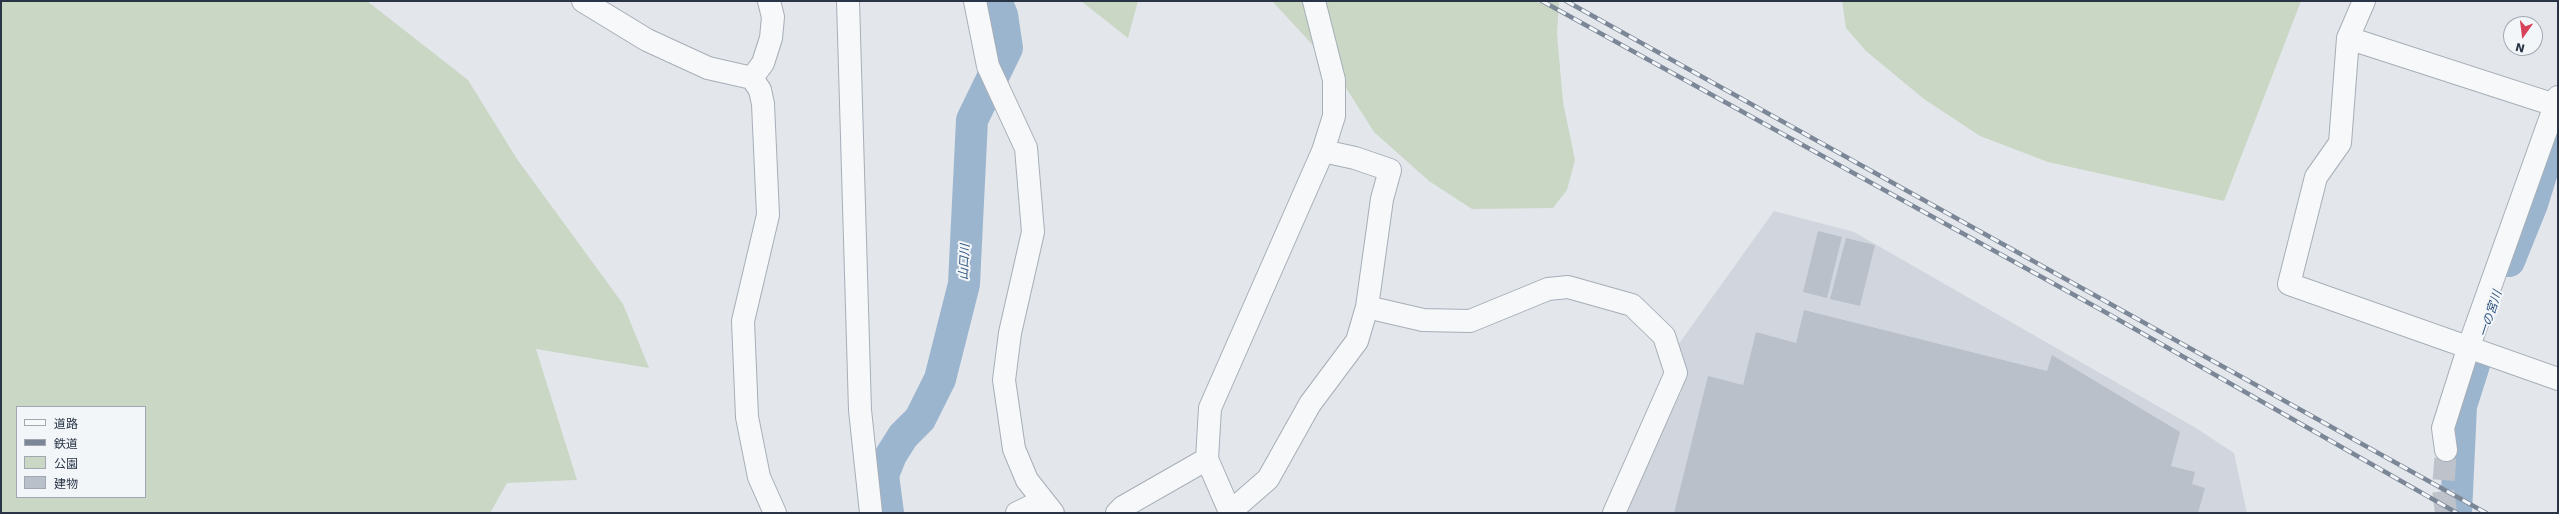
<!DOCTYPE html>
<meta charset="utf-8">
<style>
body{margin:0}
#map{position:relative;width:2559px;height:514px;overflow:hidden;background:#e3e7ec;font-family:"DejaVu Sans","Noto Sans JP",sans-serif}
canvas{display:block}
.frame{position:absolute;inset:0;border:2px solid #293446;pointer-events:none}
.legend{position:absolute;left:16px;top:406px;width:130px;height:92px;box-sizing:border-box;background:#f3f6f9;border:1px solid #a2a8b1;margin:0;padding:5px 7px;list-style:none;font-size:12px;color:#293446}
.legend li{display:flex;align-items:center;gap:8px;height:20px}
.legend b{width:20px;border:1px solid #a2a8b1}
.north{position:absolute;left:2503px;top:16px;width:40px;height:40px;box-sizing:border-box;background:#f3f6f9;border:1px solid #a2a8b1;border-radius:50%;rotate:194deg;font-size:11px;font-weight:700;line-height:16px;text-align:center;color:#293446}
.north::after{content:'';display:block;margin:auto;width:14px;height:18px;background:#d8415a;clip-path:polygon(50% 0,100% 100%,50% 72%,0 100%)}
</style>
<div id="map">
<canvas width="2559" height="514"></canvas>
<div class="frame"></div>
<ul class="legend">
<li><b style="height:5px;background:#f6f8fa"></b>道路</li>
<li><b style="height:5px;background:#7b8697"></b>鉄道</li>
<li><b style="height:11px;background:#c9d7c4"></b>公園</li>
<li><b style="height:11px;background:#bac0ca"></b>建物</li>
</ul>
<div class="north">N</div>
</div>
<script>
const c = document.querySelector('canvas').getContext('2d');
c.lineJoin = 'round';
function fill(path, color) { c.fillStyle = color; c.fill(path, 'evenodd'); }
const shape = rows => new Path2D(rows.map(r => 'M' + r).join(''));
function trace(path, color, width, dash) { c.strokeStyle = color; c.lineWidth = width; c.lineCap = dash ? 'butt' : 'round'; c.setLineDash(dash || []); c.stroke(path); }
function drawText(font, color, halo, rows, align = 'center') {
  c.font = font + ' "DejaVu Sans","Noto Sans JP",sans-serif'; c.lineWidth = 4; c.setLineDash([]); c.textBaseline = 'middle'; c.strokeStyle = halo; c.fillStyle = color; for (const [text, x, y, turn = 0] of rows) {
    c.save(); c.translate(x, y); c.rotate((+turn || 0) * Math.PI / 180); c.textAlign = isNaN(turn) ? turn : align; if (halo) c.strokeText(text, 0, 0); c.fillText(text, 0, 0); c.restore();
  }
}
const built = shape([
 [1774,211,1854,232,2196,428,2234,453,2247,513,1623,513,1682,390,1678,345]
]);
const green = shape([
 [1,1,367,1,468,80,517,159,623,304,649,368,536,349,577,480,507,483,490,513,1,513],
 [17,407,145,407,145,497,17,497],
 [1081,1,1138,1,1128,38],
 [1272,1,1559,1,1557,34,1563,102,1575,160,1567,190,1553,208,1472,209,1429,181,1374,132,1341,80,1322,55],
 [1842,1,2301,1,2224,201,2048,162,1980,136,1924,99,1866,51,1846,28]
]);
const river = shape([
 [2509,261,2532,204,2550,146],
 [888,513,883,475,891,455,903,436,920,419,940,379,964,284,972,120,1007,48,1002,15,996,1],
 [2456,513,2461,406,2474,365]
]);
const building = shape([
 [1818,231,1842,237,1827,298,1803,292],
 [1846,238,1875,245,1860,306,1830,299],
 [1804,310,2047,371,2052,355,2180,432,2171,466,2195,472,2192,484,2205,488,2198,513,1674,513,1708,376,1743,385,1756,332,1796,343]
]);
const minorTunnel = shape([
 [2446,513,2443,489,2446,450]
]);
const minor = shape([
 [583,1,647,40,708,68,752,78,760,90,763,104,768,215,743,321,747,417,759,477,775,513],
 [848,1,860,410,871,513],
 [975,1,988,66,1026,148,1033,232,1010,333,1004,380,1014,449,1027,480,1053,513],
 [1314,1,1334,80,1334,116,1323,151,1210,408,1207,459,1230,512,1268,479,1310,404,1357,341,1367,307,1382,199,1390,170,1355,158,1323,151],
 [2364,1,2348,38,2340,143,2316,177,2289,284,2558,379],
 [2348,38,2558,106],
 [752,78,763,63,771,38,773,17,769,1],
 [1367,307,1423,320,1470,321,1548,289,1568,287,1632,305,1664,336,1676,373,1614,513],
 [2446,450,2443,428,2469,346,2558,97],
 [1017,513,1042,501],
 [1117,513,1123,507,1207,459]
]);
const rail = shape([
 [1542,1,2105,312,2457,513],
 [1566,1,2486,513]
]);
const waterNames = [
 ["山口川",965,262,-87],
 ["一の宮川",2491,314,-72]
];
fill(built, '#d1d6de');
fill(green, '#c9d7c4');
trace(river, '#9cb5ce', 32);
fill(building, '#bac0ca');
trace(minorTunnel, '#bec3cb', 22, [22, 11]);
trace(minor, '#a7aeb7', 24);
trace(minor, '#f6f8fa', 22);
trace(rail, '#7b8697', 4.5);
trace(rail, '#f3f6f9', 3, [9]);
drawText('italic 12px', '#30547d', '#f3f6f9', waterNames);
</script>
